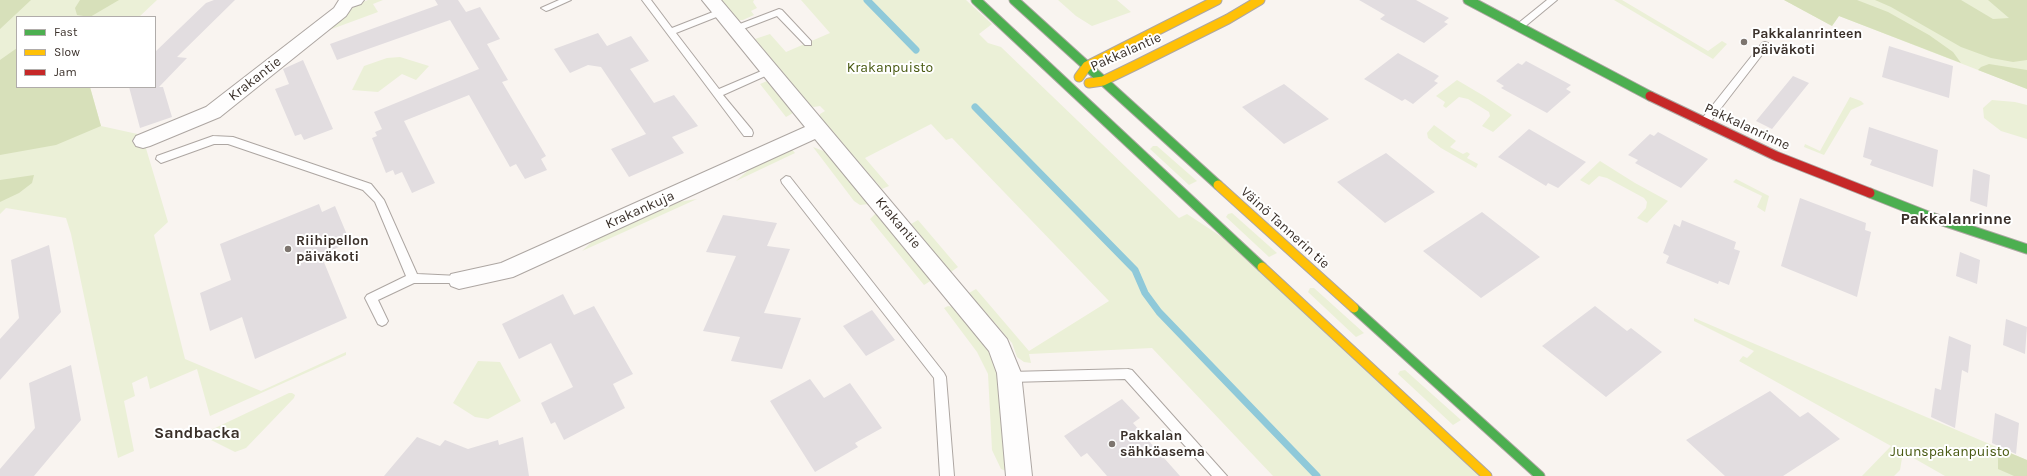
<!DOCTYPE html>
<meta charset="utf-8">
<style>
body{margin:0}
#map{position:relative;width:2027px;height:476px;overflow:hidden;background:#f9f4f0;font-family:Karla,sans-serif}
canvas{display:block}
.legend{position:absolute;left:16px;top:16px;width:140px;height:72px;box-sizing:border-box;background:#fff;border:1px solid #b0acaa;margin:0;padding:5px 7px;list-style:none;font-size:12px;color:#3a302a}
.legend li{display:flex;align-items:center;gap:8px;height:20px}
.legend b{width:20px;border:1px solid #b0acaa}
</style>
<div id="map">
<canvas width="2027" height="476"></canvas>
<ul class="legend">
<li><b style="height:5px;background:#4caf50"></b>Fast</li>
<li><b style="height:5px;background:#ffc107"></b>Slow</li>
<li><b style="height:5px;background:#c62828"></b>Jam</li>
</ul>
</div>
<script>
const c = document.querySelector('canvas').getContext('2d');
c.lineJoin = 'round';
function fill(path, color) { c.fillStyle = color; c.fill(path, 'evenodd'); }
const shape = rows => new Path2D(rows.map(r => 'M' + r).join(''));
function trace(path, color, width, dash) { c.strokeStyle = color; c.lineWidth = width; c.lineCap = dash ? 'butt' : 'round'; c.setLineDash(dash || []); c.stroke(path); }
function drawText(font, color, halo, rows, align = 'center') {
  c.font = font + ' Karla,sans-serif'; c.lineWidth = 4; c.setLineDash([]); c.textBaseline = 'middle'; c.strokeStyle = halo; c.fillStyle = color; for (const [text, x, y, turn = 0] of rows) {
    c.save(); c.translate(x, y); c.rotate((+turn || 0) * Math.PI / 180); c.textAlign = isNaN(turn) ? turn : align; if (halo) c.strokeText(text, 0, 0); c.fillText(text, 0, 0); c.restore();
  }
}
const green = shape([
 [0,0,157,0,139,17,17,17,17,87,90,87,101,126,142,135,168,222,154,235,185,359,261,391,346,352,346,355,210,416,197,369,150,389,147,376,132,383,135,396,124,401,134,451,118,458,71,234,66,218,6,208,0,214],
 [368,0,383,0,373,4,378,12,321,33,359,3],
 [721,0,754,0,753,2,757,8,751,11,754,15,743,20,737,20],
 [801,0,966,0,992,24,979,34,988,43,1001,47,1179,218,1187,214,1225,239,1479,476,1273,476,1152,348,1029,354,1031,363,1024,362,1017,357,1012,343,969,293,976,289,1029,351,1109,301,952,138,946,140,931,124,865,158,889,186,882,189,820,117,820,114,825,111,820,106,814,107,811,106,755,39,770,34,786,52,830,33],
 [1058,0,1117,0,1131,12,1092,26,1076,16],
 [1614,0,1622,0,1708,51,1722,41,1727,44,1713,59],
 [1784,0,2027,0,2027,89,1839,16,1832,26],
 [400,57,429,66,416,80,402,74,378,92,352,90,364,66,387,58],
 [1457,80,1484,96,1512,115,1493,132,1482,126,1490,116,1489,112,1468,99,1459,97,1446,108,1443,106,1445,102,1436,96],
 [767,81,793,113,786,117,760,84],
 [1850,97,1861,101,1864,104,1851,110,1824,155,1804,147,1805,144,1820,151],
 [1992,100,2015,102,2027,105,2027,139,2001,131,1984,118,1983,108],
 [1434,125,1456,141,1450,147,1463,154,1467,152,1470,154,1467,158,1478,164,1476,168,1441,148,1428,138,1427,133],
 [1153,146,1157,146,1197,181,1189,185,1150,149],
 [813,147,826,152,869,204,860,205,854,201],
 [791,148,795,153,736,181,752,167],
 [1600,161,1635,183,1668,201,1647,223,1637,218,1646,208,1647,202,1644,198,1607,178,1599,176,1589,185,1580,180],
 [1736,179,1769,196,1765,212,1757,207,1762,196,1733,182],
 [697,199,582,251,598,236,671,203],
 [876,213,932,280,924,285,870,219],
 [1232,213,1277,253,1269,257,1226,217,1228,214],
 [918,220,958,267,951,272,911,224],
 [1310,288,1314,288,1364,333,1356,337,1308,292],
 [948,306,953,307,987,346,998,371,1006,471,1001,469,992,450,988,374,977,352,944,308],
 [1694,318,2027,460,2027,476,1945,476,1903,452,1900,470,1894,476,1862,476,1891,446,1739,361,1743,356,1747,358,1754,351,1694,321],
 [478,361,500,362,521,401,488,419,475,417,453,403],
 [1405,370,1461,420,1453,425,1398,374,1400,371],
 [289,393,292,393,295,395,294,398,246,448,235,452,211,440,211,432,213,429]
]);
const forest = shape([
 [0,0,31,0,0,29],
 [80,0,119,0,90,17,77,15,75,8],
 [1784,0,1857,0,1888,12,1929,35,1953,52,1961,63,1839,16,1832,26],
 [1875,0,1961,0,1993,19,2009,18,1988,0,2027,0,2027,60,2013,62,1991,58,1961,47,1891,7],
 [17,48,17,87,90,87,101,126,56,145,0,155,0,60],
 [1989,64,2027,70,2027,89,1978,70,1981,67],
 [34,175,32,183,19,193,0,202,0,180],
 [1998,448,2027,460,2027,476,2014,476,1998,469]
]);
const stream = shape([
 [867,0,916,50],
 [975,107,1135,270,1145,293,1159,312,1317,476]
]);
const building = shape([
 [214,0,235,0,177,57,187,58,159,87,163,87,172,117,140,128,129,87,155,87,155,52,206,3],
 [435,0,458,0,466,12,480,7,500,39,487,44,508,80,502,82,546,156,541,159,547,170,525,179,516,164,510,167,469,95,404,121,435,183,412,193,402,172,395,175,393,170,386,173,372,138,377,136,375,132,382,129,374,112,479,69,450,20,337,60,330,44,438,5],
 [1359,0,1416,0,1449,18,1444,22,1448,24,1424,43,1380,19,1385,15],
 [598,33,607,46,631,36,649,61,630,69,654,103,674,95,698,126,672,137,684,153,629,177,611,149,646,134,601,67,588,65,570,73,554,49],
 [1889,46,1953,66,1949,98,1882,77],
 [1398,53,1439,76,1434,81,1438,83,1413,104,1405,99,1402,101,1364,79],
 [303,60,333,129,304,140,301,134,295,136,275,89,289,84,283,69],
 [1526,61,1571,85,1566,89,1571,92,1547,113,1501,88,1504,86,1496,81,1518,63,1522,65],
 [1793,76,1809,83,1772,129,1756,121],
 [1284,84,1329,119,1284,144,1242,107],
 [1869,127,1938,150,1933,187,1870,165,1872,160,1863,157],
 [1529,129,1586,162,1558,188,1548,183,1546,186,1498,157],
 [1658,132,1708,159,1681,188,1635,163,1638,160,1628,155,1650,134,1654,136],
 [1386,153,1435,192,1385,223,1337,182],
 [1973,169,1990,175,1987,207,1970,201],
 [1800,198,1866,223,1865,230,1871,232,1857,297,1781,266],
 [319,204,322,212,335,206,350,242,321,255,347,318,255,359,242,317,210,331,200,293,231,280,220,244],
 [1482,212,1540,257,1481,298,1423,251],
 [723,215,777,223,767,246,790,249,764,313,801,318,782,369,731,361,740,337,703,331,736,256,706,252],
 [1682,220,1736,242,1734,249,1740,251,1729,285,1719,281,1718,284,1666,263,1669,256,1663,253,1674,224,1680,227],
 [49,245,61,312,0,380,0,339,19,318,11,260],
 [1960,252,1980,260,1977,284,1956,276],
 [563,294,574,315,594,306,633,374,613,384,625,408,564,440,555,422,551,424,541,403,573,387,551,343,519,359,502,324],
 [1595,306,1627,331,1631,328,1662,352,1606,397,1542,346],
 [872,310,895,340,866,356,843,326],
 [2006,319,2027,327,2025,354,2003,345],
 [1949,336,1971,345,1968,373,1962,370,1955,428,1931,417,1935,388,1941,390],
 [71,365,81,420,34,476,0,476,0,469,35,428,29,383],
 [810,379,824,398,850,383,882,428,855,443,858,447,815,472,770,401],
 [1770,391,1800,417,1808,412,1840,439,1783,476,1725,476,1686,440],
 [1122,399,1140,418,1133,423,1180,476,1107,476,1087,453,1081,457,1064,436],
 [1995,413,2019,423,2016,454,1992,443],
 [417,437,440,446,445,440,468,449,498,440,499,445,523,437,529,476,384,476]
]);
const lane = shape([
 [559,0,571,0,549,10,546,11,541,8,559,0],
 [642,0,651,0,672,28,718,10,724,10,724,14,676,33,719,89,766,69,772,69,774,71,772,73,723,95,752,130,753,133,752,136,744,136,642,0],
 [1547,0,1557,0,1522,29,1516,29,1516,25,1547,0],
 [779,9,782,10,811,41,811,45,805,45,777,16,738,31,732,31,730,29,732,27,779,9],
 [1765,42,1768,43,1768,47,1708,125,1700,125,1699,123,1700,121,1762,43,1765,42],
 [213,136,233,137,371,184,384,200,417,274,459,276,463,277,465,280,463,283,414,283,378,300,388,321,386,324,382,326,378,324,365,298,367,295,406,276,375,202,363,190,228,144,214,144,161,163,156,159,157,156,213,136],
 [786,176,790,177,944,373,946,377,954,476,940,476,934,378,782,183,781,180,786,176],
 [1128,369,1132,370,1227,476,1212,476,1125,379,1010,382,1006,381,1004,377,1006,373,1010,372,1128,369]
]);
const street = shape([
 [339,0,364,0,361,4,352,7,346,16,220,117,150,146,143,148,136,146,133,141,136,136,206,107,334,8,339,0],
 [702,0,721,0,1007,339,1021,373,1032,476,1006,476,997,373,989,351,815,139,513,277,459,289,451,286,448,280,451,274,501,263,805,127,702,0]
]);
const fast = shape([
 [976,0,1262,267],
 [1014,0,1218,185],
 [1468,0,1650,96],
 [1870,193,1928,216,2027,249],
 [1354,308,1540,476]
]);
const slow = shape([
 [1079,77,1087,66,1217,0],
 [1089,83,1103,81,1136,65,1228,19,1260,0],
 [1218,185,1354,308],
 [1262,267,1487,476]
]);
const jam = shape([
 [1650,96,1776,156,1870,193]
]);
const markers = [
 [1744,42,4,"#7d756f"],
 [288,249,4,"#7d756f"],
 [1112,444,4,"#7d756f"]
];
const poiNames = [
 ["Pakkalanrinteen",1752,34],
 ["päiväkoti",1752,50],
 ["Riihipellon",296,241],
 ["päiväkoti",296,257],
 ["Pakkalan",1120,436],
 ["sähköasema",1120,452]
];
const streetNames = [
 ["Pakkalantie",1126,52,-24],
 ["Krakantie",255,79,-38],
 ["Pakkalanrinne",1747,127,25],
 ["Krakankuja",640,210,-24],
 ["Krakantie",898,223,50],
 ["Väinö Tannerin tie",1285,228,42]
];
const parkNames = [
 ["Krakanpuisto",890,68],
 ["Juunspakanpuisto",1950,452]
];
const quarterNames = [
 ["Pakkalanrinne",1956,219],
 ["Sandbacka",197,433]
];
fill(green, '#ebf0d7');
fill(forest, '#d7e0ba');
trace(stream, '#8fc9d9', 7);
fill(building, '#e2dde0');
trace(lane, '#ada6a2', 2);
trace(street, '#ada6a2', 2);
trace(fast, '#ada6a2', 11);
trace(slow, '#ada6a2', 11);
trace(jam, '#ada6a2', 11);
fill(lane, '#fefdfd');
fill(street, '#fefdfd');
trace(fast, '#4caf50', 9);
trace(slow, '#ffc107', 9);
trace(jam, '#c62828', 9);
for (const [x, y, r, color] of markers) { const dot = new Path2D(); dot.arc(x, y, r, 0, 2 * Math.PI); c.fillStyle = color; c.fill(dot); trace(dot, '#fff', 1.5); }
drawText('bold 14px', '#3a302a', '#fff', poiNames, 'left');
drawText('14px', '#3a302a', '#fff', streetNames);
drawText('14px', '#485911', '#fff', parkNames);
drawText('bold 16px', '#3a302a', '#fff', quarterNames);
</script>
